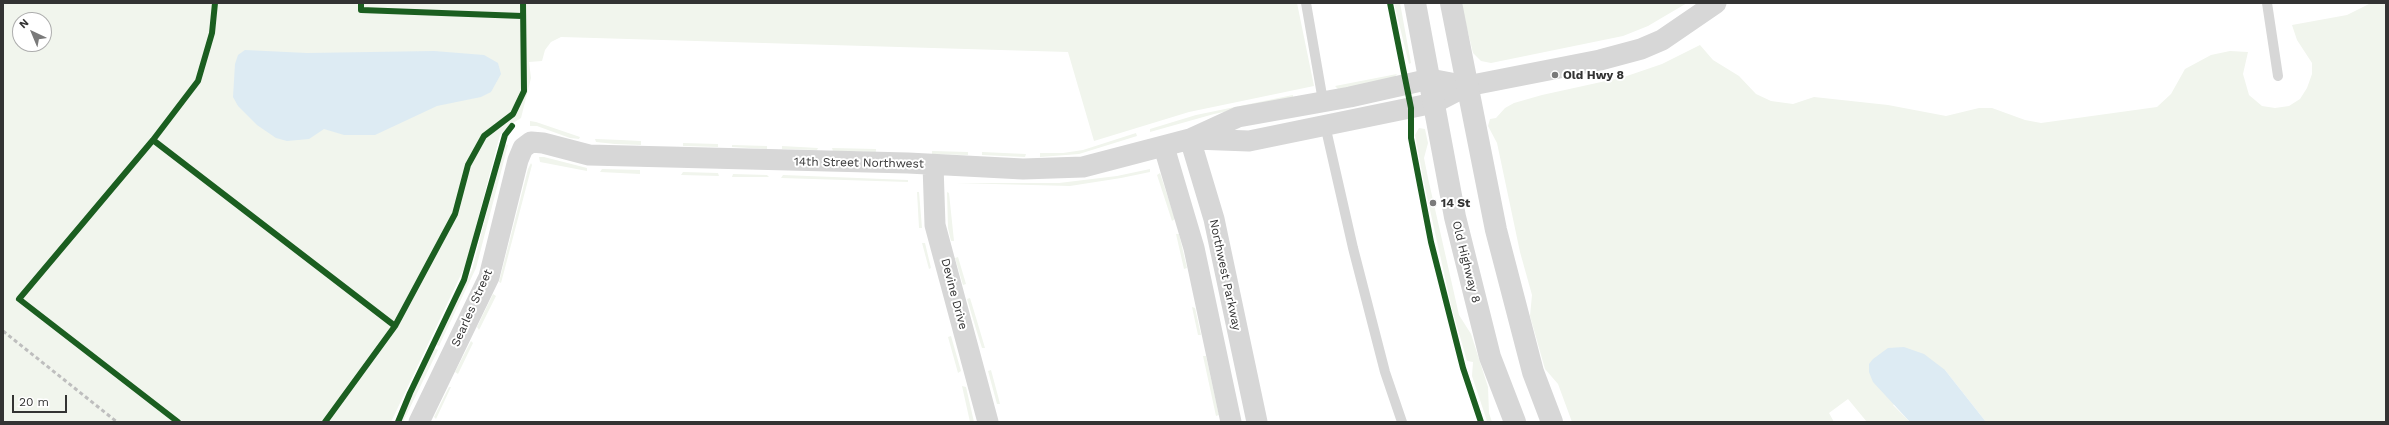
<!DOCTYPE html>
<style>
body{margin:0}
#map{position:relative;width:2389px;height:425px;overflow:hidden;background:#fff;font-family:"Work Sans",sans-serif}
canvas{display:block}
.frame{position:absolute;inset:0;border:4px solid #333;pointer-events:none}
.north{position:absolute;left:12px;top:12px;width:40px;height:40px;box-sizing:border-box;background:#fff;border:1px solid #adadad;border-radius:50%;rotate:316deg;font-size:11px;font-weight:700;line-height:16px;text-align:center;color:#333}
.north::after{content:'';display:block;margin:auto;width:14px;height:18px;background:#7a7a7a;clip-path:polygon(50% 0,100% 100%,50% 72%,0 100%)}
.scale{position:absolute;left:12px;top:395px;width:55px;height:18px;box-sizing:border-box;border:2px solid #333;border-top:0;padding-left:5px;font-size:12px;line-height:14px;white-space:nowrap;color:#333;-webkit-text-stroke:3px #fff;paint-order:stroke}
</style>
<div id="map">
<canvas width="2389" height="425"></canvas>
<div class="frame"></div>
<div class="north">N</div>
<div class="scale">20 m</div>
</div>
<script>
const c = document.querySelector('canvas').getContext('2d');
c.lineJoin = 'round';
function fill(path, color) { c.fillStyle = color; c.fill(path, 'evenodd'); }
const shape = rows => new Path2D(rows.map(r => 'M' + r).join(''));
function trace(path, color, width, dash) { c.strokeStyle = color; c.lineWidth = width; c.lineCap = dash ? 'butt' : 'round'; c.setLineDash(dash || []); c.stroke(path); }
function drawText(font, color, halo, rows, align = 'center') {
  c.font = font + ' "Work Sans",sans-serif'; c.lineWidth = 4; c.setLineDash([]); c.textBaseline = 'middle'; c.strokeStyle = halo; c.fillStyle = color; for (const [text, x, y, turn = 0] of rows) {
    c.save(); c.translate(x, y); c.rotate((+turn || 0) * Math.PI / 180); c.textAlign = isNaN(turn) ? turn : align; if (halo) c.strokeText(text, 0, 0); c.fillText(text, 0, 0); c.restore();
  }
}
const green = shape([
 [3,3,1297,3,1314,86,1189,112,1094,141,1068,52,561,37,551,42,545,50,542,61,529,62,531,78,521,118,510,125,500,135,466,264,391,422,3,422],
 [20,20,44,20,44,44,20,44],
 [1394,3,1400,3,1411,63,1409,64],
 [1461,3,1517,4,1687,3,1648,26,1623,36,1491,63,1481,61,1473,53],
 [2371,3,2386,3,2386,422,1986,422,1945,370,1893,405,1910,422,1867,422,1848,399,1829,413,1834,422,1572,422,1558,384,1545,369,1530,316,1532,295,1520,252,1497,143,1488,126,1490,119,1496,118,1505,108,1514,103,1542,95,1624,77,1662,64,1700,45,1713,60,1739,76,1756,94,1771,101,1793,104,1814,97,1888,105,1946,116,1979,108,1992,108,2025,120,2041,123,2157,107,2171,94,2185,69,2211,55,2230,51,2248,52,2243,74,2249,95,2262,106,2275,108,2289,106,2300,99,2307,88,2312,74,2312,63,2297,40,2292,25,2347,15],
 [1397,74,1394,78,1338,89,1335,86],
 [1293,95,1293,98,1214,114,1150,132,1150,129,1196,115],
 [530,121,536,122,580,137,579,139,570,138,537,126,530,126],
 [1419,128,1425,129,1426,134,1428,143,1424,158,1428,178,1459,315,1471,334,1488,387,1489,413,1492,422,1487,422,1486,418,1472,376,1473,362,1467,361,1452,309,1424,183,1415,135],
 [1136,133,1137,136,1079,154,1040,157,1040,153,1063,153,1083,150],
 [595,139,621,140,641,141,641,145,615,144,596,142],
 [683,143,718,144,718,147,683,146],
 [504,144,508,145,476,268,439,346,436,345,472,270],
 [732,145,767,146,767,149,732,147],
 [782,146,818,148,817,150,782,149],
 [832,148,876,149,876,152,833,151],
 [932,151,968,152,968,155,932,154],
 [982,152,1026,154,1025,157,982,155],
 [539,157,544,157,587,168,587,171,540,162],
 [531,163,532,165,501,283,499,282,528,169],
 [602,169,640,170,640,174,600,172],
 [1150,169,1150,172,1121,178,1070,186,955,183,1059,183,1117,176],
 [683,172,718,173,719,176,681,175],
 [1160,173,1175,219,1172,221,1157,175],
 [733,174,767,175,769,177,732,177],
 [783,175,908,180,908,182,781,178],
 [917,192,919,192,922,228,919,228],
 [947,192,949,193,954,241,951,241,948,228],
 [1176,234,1179,234,1187,268,1184,269],
 [922,243,925,243,931,268,929,269],
 [958,257,966,284,963,285,955,258],
 [493,294,496,296,479,330,477,327],
 [970,298,977,321,985,348,982,348,976,329,967,299],
 [1192,307,1195,308,1201,335,1198,335],
 [951,336,961,371,958,373,948,337],
 [471,341,473,343,458,374,455,372],
 [434,348,438,350,403,422,400,422],
 [1203,356,1206,356,1219,415,1216,416],
 [991,370,998,396,1000,404,997,404,988,371],
 [962,386,966,387,974,422,970,422],
 [449,387,451,387,436,419,434,417]
]);
const water = shape([
 [245,50,307,53,434,51,484,55,498,63,501,74,491,92,481,97,437,106,375,135,344,135,324,129,309,139,287,141,276,138,257,125,238,106,233,97,235,64,238,55],
 [1904,347,1924,354,1945,370,1986,422,1910,422,1873,382,1869,372,1869,364,1873,359,1888,348]
]);
const service = shape([
 [1306,3,1323,101],
 [2267,3,2278,76],
 [1325,125,1353,248,1385,372,1402,422]
]);
const minor = shape([
 [1190,139,1214,219,1257,422],
 [1194,139,1249,141,1434,103,1467,86,1600,60,1641,49,1662,40,1716,3],
 [1164,147,1194,248,1231,422],
 [933,165,935,225,988,422],
 [419,422,489,277,518,160,523,148,531,142,543,143,589,155,908,163,1023,169,1083,167,1190,139,1238,117,1350,97,1430,79,1467,86]
]);
const tertiary = shape([
 [1415,3,1455,217,1490,357,1515,422],
 [1451,3,1496,230,1533,372,1552,422]
]);
const rail = shape([
 [3,331,117,422]
]);
const cycleway = shape([
 [361,3,361,10,522,16],
 [1390,3,1411,108,1411,138,1431,242,1463,368,1481,422],
 [153,140,395,326],
 [178,422,19,299,153,140,198,81,212,33,215,3],
 [325,422,395,326,455,214,468,165,484,136,513,114,524,91,523,3],
 [398,422,410,393,464,280,505,135,512,126]
]);
const markers = [
 [1555,75,4,"#7a7a7a"],
 [1433,203,4,"#7a7a7a"]
];
const poiNames = [
 ["Old Hwy 8",1563,75],
 ["14 St",1441,203]
];
const streetNames = [
 ["14th Street Northwest",859,163,1],
 ["Old Highway 8",1466,262,76],
 ["Northwest Parkway",1225,275,78],
 ["Devine Drive",954,294,75],
 ["Searles Street",472,308,-66]
];
fill(green, '#f1f5ed');
fill(water, '#ddebf3');
trace(service, '#d7d7d7', 10);
trace(minor, '#d7d7d7', 21);
trace(tertiary, '#d7d7d7', 22);
trace(rail, '#bebebe', 3, [4, 3]);
trace(cycleway, '#1b5e20', 6);
for (const [x, y, r, color] of markers) { const dot = new Path2D(); dot.arc(x, y, r, 0, 2 * Math.PI); c.fillStyle = color; c.fill(dot); trace(dot, '#fff', 1.5); }
drawText('bold 12px', '#333', '#fff', poiNames, 'left');
drawText('12px', '#333', '#fff', streetNames);
</script>
